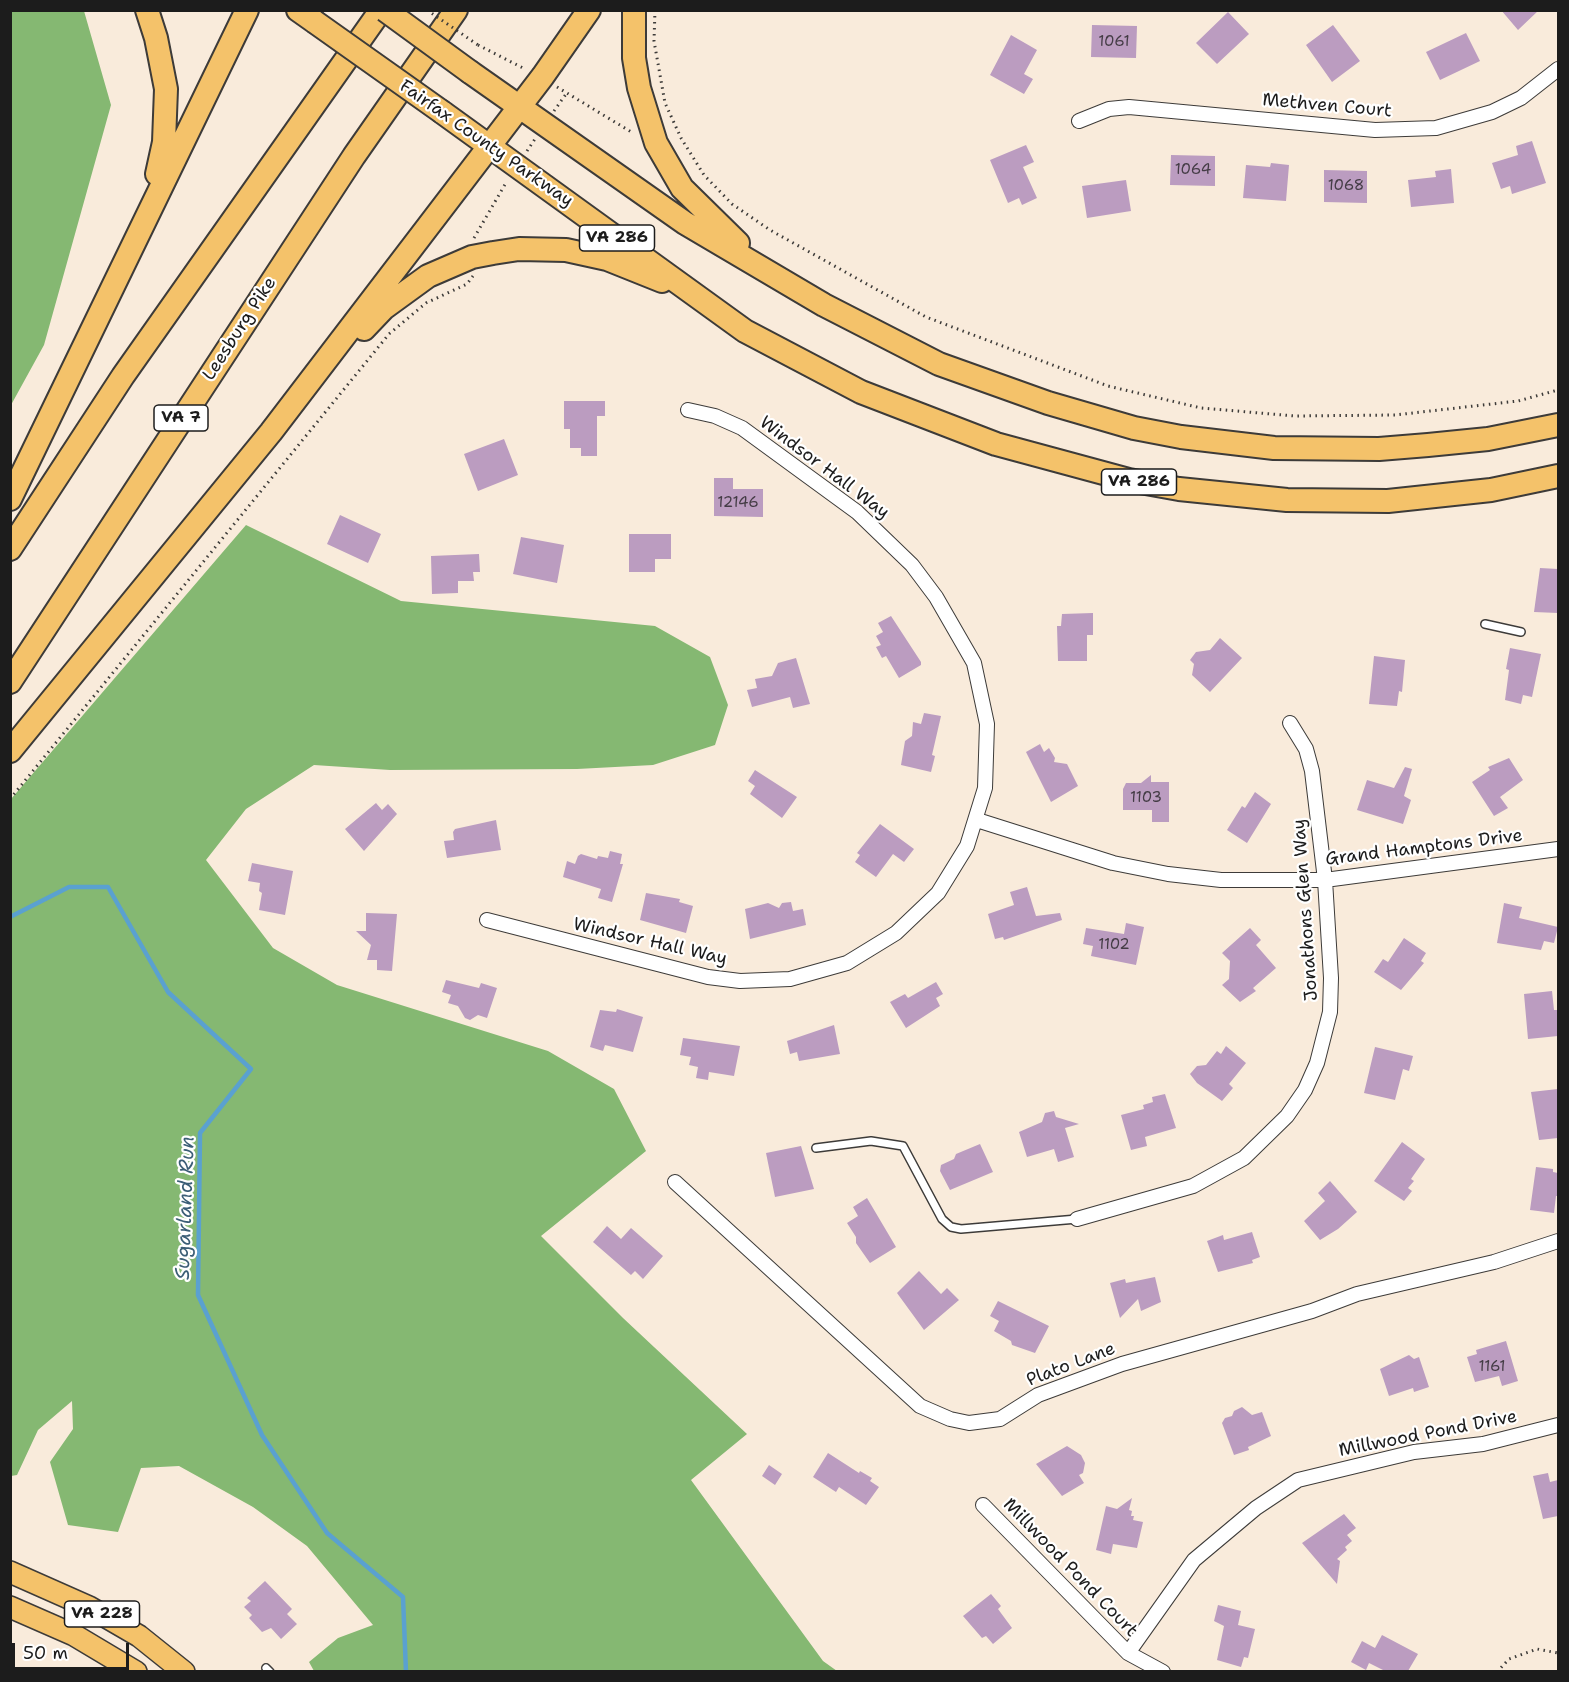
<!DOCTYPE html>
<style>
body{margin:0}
#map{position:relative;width:1569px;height:1682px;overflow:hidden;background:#f9ebdb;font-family:"Shantell Sans",sans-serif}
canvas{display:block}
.frame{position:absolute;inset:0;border:12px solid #1c1c1c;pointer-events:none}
.scale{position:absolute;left:12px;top:1643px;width:117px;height:27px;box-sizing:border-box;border:3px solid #1c1c1c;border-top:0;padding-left:8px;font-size:18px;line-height:21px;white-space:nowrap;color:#1c1c1c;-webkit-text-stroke:4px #fff;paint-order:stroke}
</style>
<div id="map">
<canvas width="1569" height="1682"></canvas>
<div class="frame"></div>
<div class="scale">50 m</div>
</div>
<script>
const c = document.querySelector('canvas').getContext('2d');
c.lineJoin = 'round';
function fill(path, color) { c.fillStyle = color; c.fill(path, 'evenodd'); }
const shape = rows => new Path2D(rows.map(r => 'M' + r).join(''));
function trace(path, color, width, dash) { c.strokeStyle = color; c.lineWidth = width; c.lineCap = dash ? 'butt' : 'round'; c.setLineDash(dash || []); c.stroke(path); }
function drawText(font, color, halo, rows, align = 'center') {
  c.font = font + ' "Shantell Sans",sans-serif'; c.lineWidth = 4.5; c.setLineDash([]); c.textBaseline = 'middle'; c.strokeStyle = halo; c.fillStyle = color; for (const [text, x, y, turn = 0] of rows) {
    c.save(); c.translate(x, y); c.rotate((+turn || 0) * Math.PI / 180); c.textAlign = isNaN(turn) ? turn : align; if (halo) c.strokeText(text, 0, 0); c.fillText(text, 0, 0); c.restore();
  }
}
const forest = shape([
 [11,10,84,11,111,105,44,345,11,405],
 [246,525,401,601,655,626,710,657,728,705,715,745,653,765,577,769,390,770,314,765,246,809,206,860,273,948,337,985,548,1051,614,1089,646,1151,541,1236,623,1318,747,1434,691,1480,823,1661,837,1671,314,1671,309,1662,338,1638,373,1625,307,1546,253,1507,179,1466,141,1468,118,1532,68,1525,50,1462,73,1429,72,1401,38,1430,17,1475,11,1476,11,799]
]);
const stream = shape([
 [10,917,69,887,108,887,168,992,251,1069,200,1133,198,1295,262,1435,327,1533,403,1597,406,1672]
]);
const building = shape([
 [1501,10,1539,10,1518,30],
 [1228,12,1249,34,1217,64,1196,43],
 [1092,25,1137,26,1136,58,1091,57],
 [1333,25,1360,61,1332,82,1306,45],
 [1466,33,1480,61,1440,80,1426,52],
 [1011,35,1037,50,1024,74,1033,79,1024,94,990,75],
 [1532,141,1546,183,1512,194,1510,186,1501,189,1492,163,1518,155,1516,146],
 [1026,145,1034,162,1023,167,1037,198,1022,205,1019,198,1008,203,990,160],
 [1171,155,1215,156,1215,186,1170,185],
 [1271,163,1289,165,1286,201,1243,198,1246,165,1270,167],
 [1451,169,1454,203,1411,207,1408,180,1436,177,1435,171],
 [1324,170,1367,171,1367,203,1324,202],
 [1126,180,1131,211,1087,218,1082,186],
 [564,401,605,401,605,416,597,416,597,456,581,456,581,448,570,448,570,429,564,429],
 [504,439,518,475,478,491,464,454],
 [714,478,733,478,733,489,763,489,763,517,714,516],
 [340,515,381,534,368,563,327,544],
 [629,534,671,534,671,559,655,559,655,572,629,572],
 [521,537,564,545,557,583,513,574],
 [479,554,480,572,473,572,474,581,458,581,458,593,432,594,431,556],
 [1540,568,1558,569,1558,613,1534,612],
 [1093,613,1093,635,1087,635,1087,661,1058,661,1057,626,1061,626,1062,614],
 [891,616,921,662,921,665,899,678,886,656,882,658,876,647,881,645,876,636,883,632,878,623],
 [1220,638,1242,658,1210,692,1192,675,1194,664,1190,660,1196,652,1210,650],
 [1510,648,1541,654,1532,697,1523,695,1521,704,1505,700,1509,670,1506,669],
 [1374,656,1405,660,1402,692,1399,691,1397,706,1369,704],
 [796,658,810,704,793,708,790,697,752,707,747,690,757,688,755,679,772,676,778,663],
 [924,713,941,716,932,755,935,756,931,772,901,765,905,741,912,736,913,722,921,724],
 [1040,744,1044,752,1049,748,1055,758,1054,762,1067,764,1078,786,1051,802,1026,752],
 [1509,758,1523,780,1500,797,1508,808,1494,816,1472,782,1490,770,1488,767],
 [1405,767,1412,769,1404,796,1411,800,1403,824,1357,810,1367,780,1394,788],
 [755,770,797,797,782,818,750,794,755,786,748,781],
 [1151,775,1151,782,1169,782,1169,822,1152,822,1152,810,1123,810,1123,789,1126,783,1141,783],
 [1255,792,1271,804,1247,843,1227,830,1242,806,1245,808],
 [376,803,382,810,388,804,397,814,364,851,345,829],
 [496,820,501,850,447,858,444,841,454,840,453,832,455,829],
 [880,824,914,849,904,862,893,854,876,877,855,862,860,855,857,853],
 [610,851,622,854,620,864,623,864,612,902,598,898,601,889,563,877,567,861,575,864,578,856,581,854,597,859,598,856,608,858],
 [252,863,293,871,285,915,259,910,262,893,259,891,260,883,248,881],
 [1027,887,1036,916,1060,913,1062,920,1004,940,1003,937,995,939,988,914,1014,905,1010,892],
 [646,893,680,899,679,902,693,906,686,933,640,920],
 [791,902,793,911,803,909,806,925,750,939,745,909,768,903,779,908,782,903],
 [1504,903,1522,907,1519,918,1558,927,1554,943,1544,941,1541,950,1497,943],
 [366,913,397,914,392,971,377,970,377,960,367,960,371,945,356,931,366,931],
 [1126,923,1144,927,1136,965,1091,956,1093,946,1083,944,1086,928,1124,934],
 [1250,928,1261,940,1256,945,1276,968,1253,988,1256,991,1240,1002,1222,985,1229,979,1230,961,1222,953],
 [1404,938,1426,953,1421,961,1424,963,1401,990,1374,972,1383,959,1388,962],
 [446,980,479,988,481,983,497,988,487,1018,478,1015,470,1020,465,1018,458,1006,448,1003,451,995,442,992],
 [936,982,943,994,936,998,940,1006,906,1028,890,1002,905,994,908,998],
 [1552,991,1554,1010,1557,1010,1558,1036,1528,1039,1524,994],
 [617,1009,643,1017,633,1052,605,1045,603,1051,590,1047,600,1010,616,1012],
 [834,1025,840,1054,799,1061,797,1052,790,1054,787,1041],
 [683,1038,740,1046,734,1076,709,1072,708,1080,696,1078,698,1067,689,1065,691,1057,680,1055],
 [1226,1046,1246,1063,1229,1084,1233,1088,1222,1101,1197,1083,1190,1074,1197,1066,1206,1065,1217,1051,1221,1054],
 [1375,1047,1413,1056,1409,1071,1403,1069,1395,1100,1364,1093],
 [1558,1089,1558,1138,1539,1140,1531,1092],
 [1165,1094,1176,1128,1145,1137,1147,1146,1131,1150,1121,1115,1144,1109,1143,1105,1153,1102,1152,1097],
 [1054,1111,1056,1117,1079,1124,1065,1128,1074,1157,1058,1162,1054,1149,1027,1157,1019,1132,1042,1122,1045,1113],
 [1402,1142,1425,1159,1411,1179,1414,1181,1408,1188,1412,1191,1404,1201,1374,1181],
 [980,1144,993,1172,950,1190,940,1171,941,1165,954,1159,956,1154],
 [801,1146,814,1189,775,1197,766,1153],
 [1536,1167,1553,1169,1553,1172,1558,1173,1558,1196,1556,1196,1554,1213,1530,1210],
 [1330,1181,1357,1212,1338,1229,1320,1240,1304,1221,1325,1201,1318,1193],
 [867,1198,896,1247,870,1263,856,1243,856,1237,847,1223,858,1216,853,1207],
 [607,1226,621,1239,631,1228,663,1256,643,1279,635,1271,631,1275,593,1242],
 [1252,1232,1260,1257,1252,1260,1253,1263,1218,1272,1207,1241,1223,1235,1224,1240],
 [919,1271,941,1294,947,1288,959,1300,924,1330,897,1293],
 [1155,1277,1161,1302,1141,1311,1138,1299,1120,1318,1110,1283,1125,1279,1126,1283],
 [998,1301,1049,1326,1035,1353,1012,1345,1011,1341,994,1331,999,1321,990,1316],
 [1506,1341,1518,1381,1502,1386,1499,1376,1475,1382,1467,1357,1477,1354,1476,1350],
 [1409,1355,1414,1359,1419,1357,1429,1387,1414,1392,1413,1388,1389,1396,1380,1369],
 [1242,1407,1252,1415,1262,1412,1271,1436,1248,1447,1249,1450,1234,1455,1222,1423,1225,1418,1232,1416,1234,1411],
 [1067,1446,1081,1455,1085,1463,1083,1473,1079,1475,1084,1483,1062,1496,1036,1464],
 [828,1453,859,1473,860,1471,872,1478,870,1481,879,1487,866,1505,839,1487,836,1492,813,1477],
 [769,1465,782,1474,775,1485,762,1476],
 [1548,1473,1550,1482,1558,1480,1558,1516,1543,1519,1533,1476],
 [1132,1498,1129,1510,1132,1511,1131,1516,1134,1516,1133,1520,1143,1522,1137,1548,1113,1544,1111,1554,1096,1550,1106,1506,1117,1509],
 [1344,1514,1356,1528,1347,1535,1352,1541,1345,1547,1347,1550,1337,1559,1340,1561,1337,1584,1302,1543],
 [265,1581,292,1609,287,1614,297,1624,281,1639,271,1628,262,1632,249,1618,252,1615,244,1607,251,1601,247,1598],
 [991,1594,1001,1606,998,1609,1012,1628,993,1644,986,1636,982,1638,963,1616],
 [1218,1605,1241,1611,1238,1625,1255,1629,1248,1658,1244,1657,1241,1667,1217,1660,1224,1626,1214,1621],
 [1382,1635,1418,1654,1408,1671,1385,1671,1369,1663,1366,1670,1351,1662,1362,1641,1375,1648]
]);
const path = shape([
 [655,10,654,41,665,103,681,138,704,175,732,204,770,230,926,317,1108,386,1201,408,1295,416,1395,415,1518,401,1558,390],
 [478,45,525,69],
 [557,87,633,133],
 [554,111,566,94],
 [527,151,535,139],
 [474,238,507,181],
 [10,799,389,334,426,303,467,284,473,276],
 [1497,1672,1509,1659,1537,1649,1558,1653]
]);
const service = shape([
 [1485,624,1521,632],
 [816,1148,871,1141,903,1146,942,1219,951,1227,961,1229,1077,1219],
 [266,1668,270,1672]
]);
const minor = shape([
 [1079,121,1109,109,1129,107,1375,130,1436,128,1492,112,1521,98,1558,69],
 [977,820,1113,863,1168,874,1221,880,1325,880,1558,849],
 [487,920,708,977,740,981,790,979,847,963,896,933,938,893,967,846,985,788,987,724,974,663,936,597,912,565,857,512,742,428,715,416,688,410],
 [675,1182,920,1406,950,1419,969,1423,1000,1419,1038,1395,1122,1364,1312,1311,1357,1294,1494,1262,1558,1241],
 [1077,1219,1193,1186,1244,1158,1287,1116,1305,1090,1317,1063,1330,1012,1331,978,1325,880,1312,771,1306,749,1290,723],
 [983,1505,1128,1653,1163,1672],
 [1128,1653,1194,1560,1256,1508,1298,1480,1414,1452,1483,1444,1558,1425]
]);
const primary = shape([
 [10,1572,89,1607,139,1636,184,1672],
 [10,1607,74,1635,136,1672]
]);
const trunk = shape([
 [147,10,156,38,166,89,164,142,157,174],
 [298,10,315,22],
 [634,10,634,58,639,88,656,143,682,188,738,243],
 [470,72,685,223,824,305,939,364,1048,403,1134,428,1181,437,1274,448,1379,449,1428,445,1488,439,1558,425],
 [442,112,745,331,861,392,996,444,1129,480,1179,489,1287,500,1388,501,1491,490,1558,476],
 [364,329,384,308,428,276,472,257,493,253,519,249,566,250,607,259,662,281],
 [10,499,247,10],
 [10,549,123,376,381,10],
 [10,682,354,156,456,10],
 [10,751,271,432,543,76,589,10]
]);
const pathBridge = shape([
 [427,10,478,45]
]);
const trunkBridge = shape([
 [385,10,470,72],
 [315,22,442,112]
]);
const numberNames = [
 ["1061",1114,42],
 ["1064",1193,170],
 ["1068",1346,186],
 ["12146",738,503],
 ["1103",1146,798],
 ["1102",1114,945],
 ["1161",1492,1367]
];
const shields = [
 [617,238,75],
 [181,418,54],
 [1139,482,75],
 [102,1614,75]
];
const shieldNames = [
 ["VA 286",617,238],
 ["VA 7",181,418],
 ["VA 286",1139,482],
 ["VA 228",102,1614]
];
const streetNames = [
 ["Methven Court",1327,106,5],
 ["Fairfax County Parkway",486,144,35],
 ["Leesburg Pike",240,329,-57],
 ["Windsor Hall Way",824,468,37],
 ["Grand Hamptons Drive",1424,848,-7],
 ["Jonathons Glen Way",1306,910,-94],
 ["Windsor Hall Way",650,942,13],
 ["Plato Lane",1071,1365,-21],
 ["Millwood Pond Drive",1428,1434,-11],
 ["Millwood Pond Court",1070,1568,46]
];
const waterNames = [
 ["Sugarland Run",186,1208,-88]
];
fill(forest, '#85b872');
trace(stream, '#5aa1d0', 4.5);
fill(building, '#bb9cc0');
trace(service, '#3d3b39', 10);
trace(minor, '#3d3b39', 16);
trace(primary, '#3d3b39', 24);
trace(trunk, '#3d3b39', 26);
trace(path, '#3d3b39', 3, [1.5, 4.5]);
trace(service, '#fff', 7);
trace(minor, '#fff', 14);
trace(primary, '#f4c26a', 21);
trace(trunk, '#f4c26a', 22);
trace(trunkBridge, '#3d3b39', 26, []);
trace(pathBridge, '#3d3b39', 3, [1.5, 4.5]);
trace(trunkBridge, '#f4c26a', 22);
drawText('15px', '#443c45', null, numberNames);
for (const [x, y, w] of shields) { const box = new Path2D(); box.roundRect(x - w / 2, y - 13, w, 26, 4.5); c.fillStyle = '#fff'; c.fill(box); trace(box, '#1c1c1c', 1.5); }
drawText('bold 16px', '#1c1c1c', null, shieldNames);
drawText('18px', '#1c1c1c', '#fff', streetNames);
drawText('italic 20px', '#3b5e76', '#fff', waterNames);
</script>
